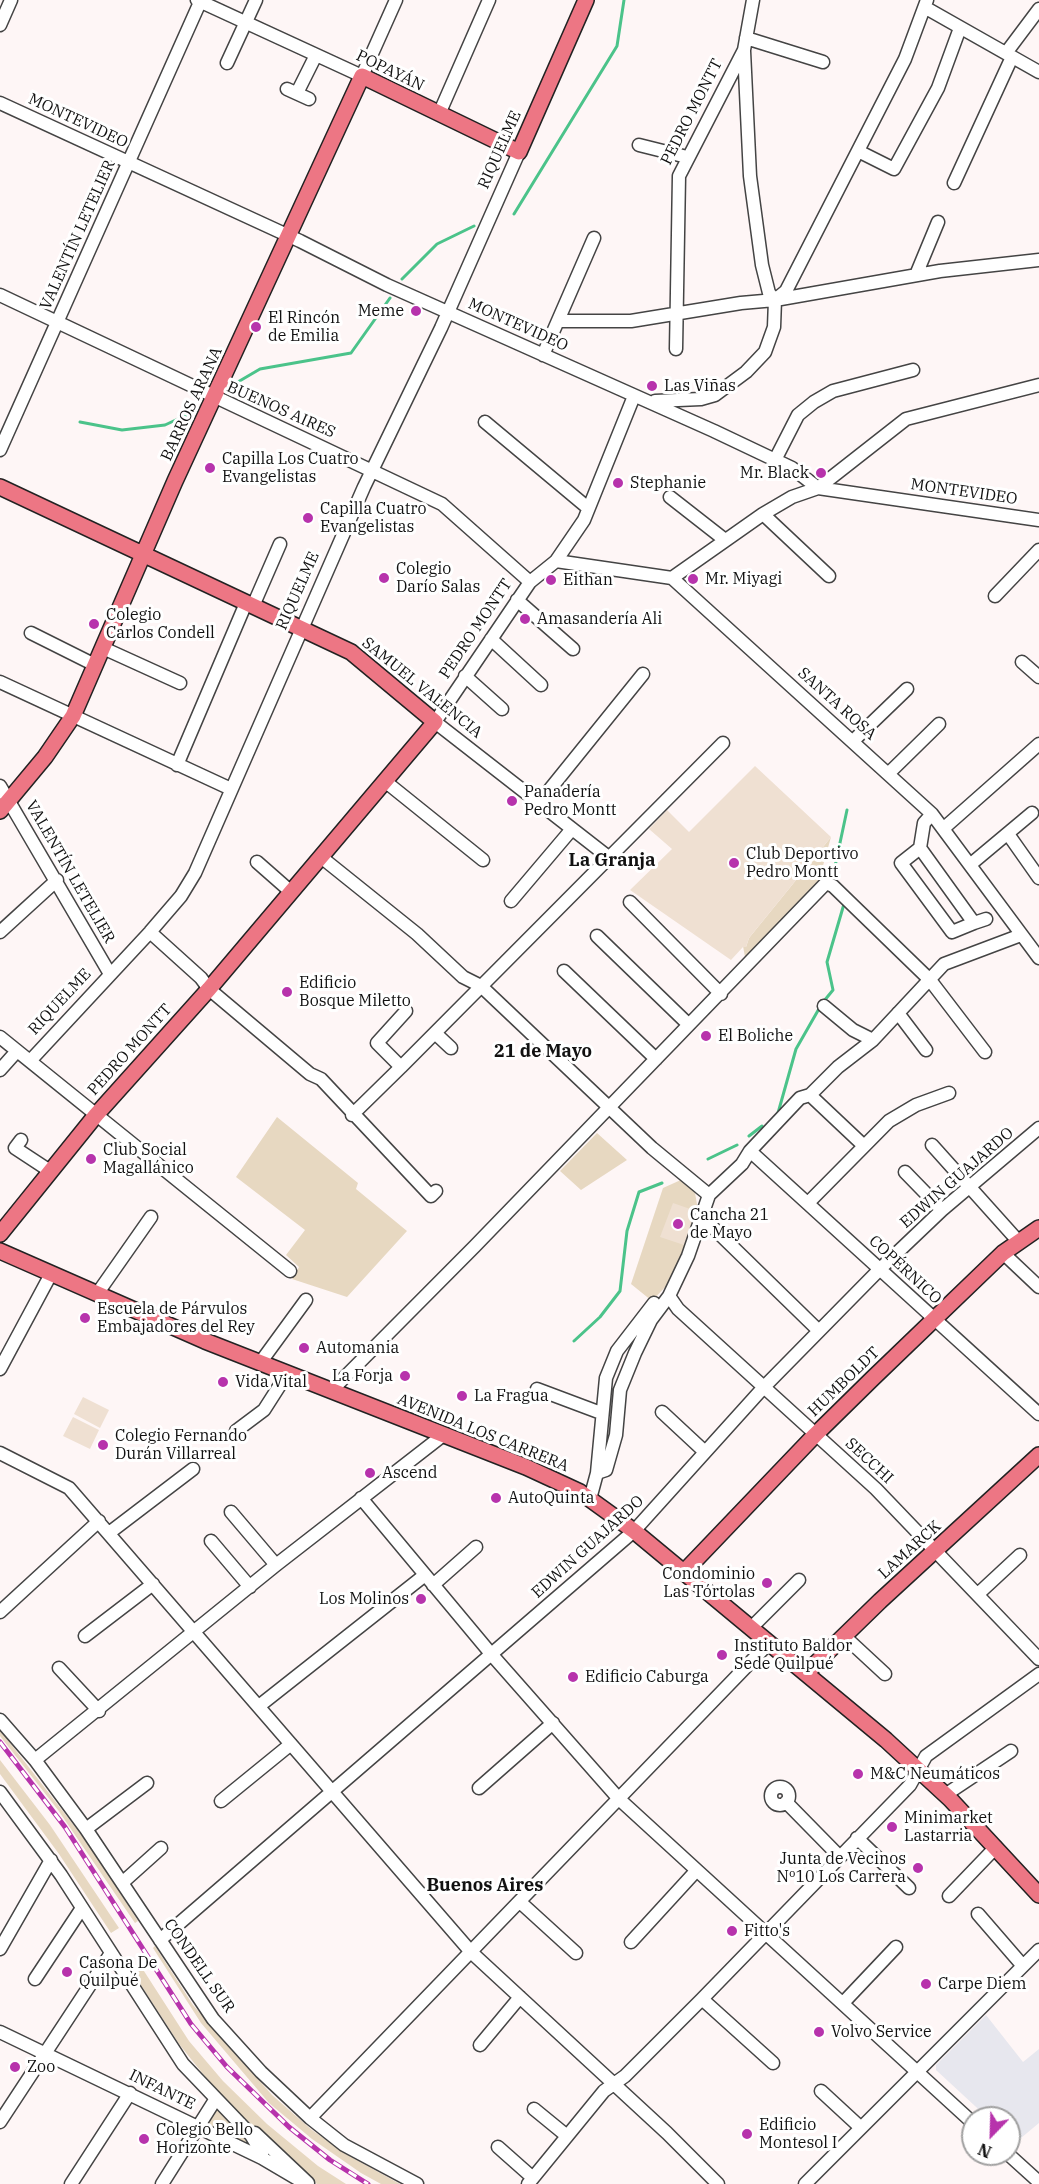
<!DOCTYPE html>
<meta charset="utf-8">
<style>
body{margin:0}
#map{position:relative;width:1039px;height:2184px;overflow:hidden;background:#fef6f6;font-family:"IBM Plex Serif",serif}
canvas{display:block}
.north{position:absolute;left:961px;top:2106px;width:60px;height:60px;box-sizing:border-box;background:#fff;border:2px solid #a0a0a0;border-radius:50%;rotate:203deg;font-size:16px;font-weight:700;line-height:24px;text-align:center;color:#111}
.north::after{content:'';display:block;margin:auto;width:21px;height:27px;background:#b733ac;clip-path:polygon(50% 0,100% 100%,50% 72%,0 100%)}
</style>
<div id="map">
<canvas width="1039" height="2184"></canvas>
<div class="north">N</div>
</div>
<script>
const c = document.querySelector('canvas').getContext('2d');
c.lineJoin = 'round';
function fill(path, color) { c.fillStyle = color; c.fill(path, 'evenodd'); }
const shape = rows => new Path2D(rows.map(r => 'M' + r).join(''));
function trace(path, color, width, dash) { c.strokeStyle = color; c.lineWidth = width; c.lineCap = dash ? 'butt' : 'round'; c.setLineDash(dash || []); c.stroke(path); }
function drawText(font, color, halo, rows, align = 'center') {
  c.font = font + ' "IBM Plex Serif",serif'; c.lineWidth = 6; c.setLineDash([]); c.textBaseline = 'middle'; c.strokeStyle = halo; c.fillStyle = color; for (const [text, x, y, turn = 0] of rows) {
    c.save(); c.translate(x, y); c.rotate((+turn || 0) * Math.PI / 180); c.textAlign = isNaN(turn) ? turn : align; if (halo) c.strokeText(text, 0, 0); c.fillText(text, 0, 0); c.restore();
  }
}
const industrial = shape([
 [986,2015,1023,2062,1039,2049,1039,2123,1015,2143,1009,2137,1009,2118,988,2118,936,2070,936,2065]
]);
const green = shape([
 [831,837,819,880,745,957,743,946,746,947,749,938],
 [277,1117,358,1183,356,1189,407,1231,347,1297,292,1279,299,1267,286,1255,305,1230,236,1177],
 [597,1133,627,1160,581,1190,560,1171],
 [683,1179,695,1193,698,1210,678,1265,668,1284,652,1301,631,1284,663,1188],
 [0,1730,93,1850,138,1921,135,1923,58,1810,0,1736],
 [0,1760,50,1825,119,1928,111,1933,59,1854,0,1774],
 [155,1946,193,2005,272,2095,312,2130,351,2157,400,2184,381,2184,361,2173,312,2139,269,2103,201,2023,153,1948],
 [142,1968,189,2041,223,2081,267,2124,318,2166,346,2184,317,2184,223,2099,179,2044,133,1973],
 [216,2108,249,2138,246,2143,206,2124]
]);
const pitch = shape([
 [755,766,831,837,749,938,746,947,743,947,731,960,630,890,672,849,649,829,667,810,689,832],
 [673,1203,696,1211,684,1245,660,1237],
 [83,1397,109,1410,100,1428,74,1414],
 [73,1417,99,1430,90,1449,63,1436]
]);
const stream = shape([
 [514,214,617,46,624,0],
 [402,279,437,244,474,226],
 [231,386,260,369,351,353,390,298],
 [80,422,122,430,165,425,195,411],
 [834,871,847,810],
 [824,1001,833,990,827,962,844,904],
 [778,1113,796,1049,820,1007],
 [749,1136,762,1126],
 [708,1159,737,1145],
 [574,1341,600,1317,620,1291,627,1231,639,1192,662,1183]
]);
const minor = shape([
 [197,0,362,76,396,0],
 [926,8,1039,72],
 [0,25,11,0],
 [746,38,823,62],
 [744,51,750,176,762,265,769,293,775,300],
 [1006,53,1039,9],
 [227,63,256,0],
 [287,89,309,99],
 [297,93,316,55],
 [0,103,300,241,387,285,714,431,792,468,818,488,1039,520],
 [439,114,489,0],
 [639,145,687,157],
 [858,151,894,169,938,88,960,28],
 [954,183,1012,57],
 [916,275,938,222],
 [0,295,442,504,530,582],
 [558,321,631,321,741,303,775,300,940,271,1039,260],
 [676,349,679,176,744,50,753,0],
 [543,355,594,238],
 [655,401,701,399,715,395,746,372,765,352,774,327,775,300,786,291,905,59,927,0],
 [485,422,588,508],
 [0,450,201,0],
 [775,460,798,415,814,402,833,391,913,370],
 [670,497,725,540],
 [763,514,829,576],
 [556,561,672,578,932,814,1039,958],
 [672,578,763,514,792,497,818,488,906,419,1039,385],
 [995,596,1039,550],
 [517,600,573,649],
 [253,606,280,544],
 [31,633,95,665],
 [491,639,541,685],
 [103,648,180,683],
 [1022,662,1039,677],
 [465,676,502,709],
 [0,682,231,789],
 [853,741,907,689],
 [177,765,246,603],
 [889,773,939,724],
 [386,782,483,860],
 [0,786,110,974],
 [538,804,643,674],
 [944,828,1039,744],
 [1008,834,1039,878],
 [920,848,974,923,952,932,901,863,920,848,924,823,932,814],
 [607,856,435,722,530,582,556,561,584,520,634,396],
 [321,857,417,934,463,977,481,986,652,1148,709,1195],
 [257,862,290,891],
 [971,864,1032,813],
 [511,901,572,829],
 [630,902,721,994],
 [974,923,986,919],
 [0,932,57,880],
 [150,932,201,978,209,989,310,1074,321,1079,431,1196,436,1191],
 [597,936,688,1024],
 [564,971,656,1059],
 [824,1006,853,1030,873,1040],
 [898,1013,926,1050],
 [435,1033,451,1048],
 [0,1037,290,1271],
 [30,1061,150,932,181,896,195,873,364,487,441,328,519,152],
 [401,1067,723,743],
 [0,1070,17,1051],
 [810,1095,863,1145],
 [352,1115,401,1067,377,1043,406,1011],
 [21,1140,15,1148,50,1171],
 [932,1145,1019,1242],
 [750,1151,1039,1414],
 [905,1172,942,1210],
 [808,1203,889,1121,916,1105,949,1093],
 [701,1216,819,1331],
 [1003,1253,1039,1287],
 [97,1294,151,1217],
 [669,1296,678,1309,876,1489,1039,1659],
 [260,1363,306,1300],
 [0,1369,51,1274],
 [537,1389,601,1413],
 [331,1391,475,1246,826,883,833,886,930,980,985,1052],
 [662,1412,705,1452],
 [236,1431,264,1410,287,1374],
 [0,1453,69,1488,471,1952,667,2133,718,2184],
 [597,1473,606,1470,616,1435,620,1390,635,1353,651,1320,669,1296,688,1256,709,1195,742,1164,750,1151,800,1098,810,1095,838,1067,873,1040,944,964,1021,935],
 [361,1498,492,1655,619,1799,973,2123],
 [590,1499,597,1473,606,1378,617,1351,654,1303],
 [231,1512,276,1565],
 [109,1533,193,1469],
 [211,1541,250,1587],
 [433,1585,476,1547],
 [978,1594,1020,1555],
 [0,1612,99,1521],
 [751,1628,799,1580],
 [85,1636,153,1584],
 [844,1636,885,1674],
 [59,1668,99,1711],
 [259,1706,425,1575],
 [0,1720,35,1760,86,1829,213,2019,261,2072,310,2118,344,2145,417,2184],
 [35,1760,276,1565,442,1436],
 '771 1796a9 9 0 1 1 18 0a9 9 0 1 1-18 0Z',
 [479,1788,553,1723],
 [0,1792,61,1875,183,2064,251,2135,262,2153,262,2158],
 [945,1795,1011,1751],
 [221,1801,291,1744],
 [786,1802,839,1856],
 [86,1829,147,1783],
 [857,1838,909,1888],
 [122,1883,161,1848],
 [949,1896,996,1847],
 [520,1902,576,1953],
 [978,1914,1023,1966],
 [160,1940,634,1531,763,1388,880,1269,942,1210,1039,1128],
 [631,1942,696,1871],
 [0,1949,51,1860],
 [35,1979,82,1908],
 [702,1999,773,2063],
 [843,2003,896,1947],
 [0,2032,262,2158,306,2184],
 [480,2045,520,1997],
 [821,2091,860,2127],
 [534,2109,567,2136],
 [310,2118,769,1643],
 [0,2122,111,1953],
 [255,2133,308,2183],
 [498,2147,533,2178],
 [1008,2154,1039,2182],
 [71,2184,130,2093],
 [162,2184,215,2100],
 [528,2184,604,2091,625,2076,702,1999,910,1785,926,1756,1039,1674],
 [805,2184,1039,1950]
]);
const major = shape([
 [0,487,351,652,435,722,209,989,96,1115,0,1234],
 [0,811,45,757,73,716,175,481,362,76,519,152,586,0],
 [0,1251,205,1341,526,1467,580,1492,634,1531,886,1740,950,1799,1039,1895],
 [684,1572,815,1435,872,1379,1003,1253,1039,1228],
 [806,1673,880,1601,1039,1455]
]);
const rail = shape([
 [0,1742,65,1827,191,2024,227,2067,289,2127,330,2160,368,2184]
]);
const markers = [
 [416,311,6,"#b733ac"],
 [256,327,6,"#b733ac"],
 [652,386,6,"#b733ac"],
 [210,468,6,"#b733ac"],
 [821,473,6,"#b733ac"],
 [618,483,6,"#b733ac"],
 [308,518,6,"#b733ac"],
 [384,578,6,"#b733ac"],
 [693,579,6,"#b733ac"],
 [551,580,6,"#b733ac"],
 [525,619,6,"#b733ac"],
 [94,624,6,"#b733ac"],
 [512,801,6,"#b733ac"],
 [734,863,6,"#b733ac"],
 [287,992,6,"#b733ac"],
 [706,1036,6,"#b733ac"],
 [91,1159,6,"#b733ac"],
 [678,1224,6,"#b733ac"],
 [85,1318,6,"#b733ac"],
 [304,1348,6,"#b733ac"],
 [405,1376,6,"#b733ac"],
 [223,1382,6,"#b733ac"],
 [462,1396,6,"#b733ac"],
 [103,1445,6,"#b733ac"],
 [370,1473,6,"#b733ac"],
 [496,1498,6,"#b733ac"],
 [767,1583,6,"#b733ac"],
 [421,1599,6,"#b733ac"],
 [722,1655,6,"#b733ac"],
 [573,1677,6,"#b733ac"],
 [858,1774,6,"#b733ac"],
 [892,1827,6,"#b733ac"],
 [918,1868,6,"#b733ac"],
 [732,1931,6,"#b733ac"],
 [67,1972,6,"#b733ac"],
 [926,1984,6,"#b733ac"],
 [819,2032,6,"#b733ac"],
 [15,2067,6,"#b733ac"],
 [747,2134,6,"#b733ac"],
 [144,2139,6,"#b733ac"]
];
const streetNames = [
 ["POPAYÁN",390,71,26],
 ["PEDRO MONTT",692,112,-63],
 ["MONTEVIDEO",78,121,25],
 ["RIQUELME",500,150,-66],
 ["VALENTÍN LETELIER",78,235,-66],
 ["MONTEVIDEO",518,325,24],
 ["BARROS ARANA",192,404,-65],
 ["BUENOS AIRES",281,410,24],
 ["MONTEVIDEO",964,492,8],
 ["RIQUELME",298,591,-66],
 ["PEDRO MONTT",476,629,-56],
 ["SAMUEL VALENCIA",422,688,39],
 ["SANTA ROSA",837,704,42],
 ["VALENTÍN LETELIER",70,872,60],
 ["RIQUELME",60,1002,-47],
 ["PEDRO MONTT",130,1050,-48],
 ["EDWIN GUAJARDO",957,1178,-41],
 ["COPÉRNICO",905,1270,43],
 ["HUMBOLDT",844,1382,-44],
 ["AVENIDA LOS CARRERA",483,1433,22],
 ["SECCHI",869,1461,43],
 ["EDWIN GUAJARDO",588,1547,-42],
 ["LAMARCK",910,1550,-42],
 ["CONDELL SUR",199,1966,55],
 ["INFANTE",162,2090,26]
];
const poiNames = [
 ["Meme",404,311,"right"],
 ["El Rincón",268,318],
 ["de Emilia",268,336],
 ["Las Viñas",664,386],
 ["Capilla Los Cuatro",222,459],
 ["Evangelistas",222,477],
 ["Mr. Black",809,473,"right"],
 ["Stephanie",630,483],
 ["Capilla Cuatro",320,509],
 ["Evangelistas",320,527],
 ["Colegio",396,569],
 ["Darío Salas",396,587],
 ["Mr. Miyagi",705,579],
 ["Eithan",563,580],
 ["Colegio",106,615],
 ["Carlos Condell",106,633],
 ["Amasandería Ali",537,619],
 ["Panadería",524,792],
 ["Pedro Montt",524,810],
 ["Club Deportivo",746,854],
 ["Pedro Montt",746,872],
 ["Edificio",299,983],
 ["Bosque Miletto",299,1001],
 ["El Boliche",718,1036],
 ["Club Social",103,1150],
 ["Magallánico",103,1168],
 ["Cancha 21",690,1215],
 ["de Mayo",690,1233],
 ["Escuela de Párvulos",97,1309],
 ["Embajadores del Rey",97,1327],
 ["Automania",316,1348],
 ["La Forja",393,1376,"right"],
 ["Vida Vital",235,1382],
 ["La Fragua",474,1396],
 ["Colegio Fernando",115,1436],
 ["Durán Villarreal",115,1454],
 ["Ascend",382,1473],
 ["AutoQuinta",508,1498],
 ["Condominio",755,1574,"right"],
 ["Las Tórtolas",755,1592,"right"],
 ["Los Molinos",409,1599,"right"],
 ["Instituto Baldor",734,1646],
 ["Sede Quilpué",734,1664],
 ["Edificio Caburga",585,1677],
 ["M&C Neumáticos",870,1774],
 ["Minimarket",904,1818],
 ["Lastarria",904,1836],
 ["Junta de Vecinos",906,1859,"right"],
 ["Nº10 Los Carrera",906,1877,"right"],
 ["Fitto's",744,1931],
 ["Casona De",79,1963],
 ["Quilpué",79,1981],
 ["Carpe Diem",938,1984],
 ["Volvo Service",831,2032],
 ["Zoo",27,2067],
 ["Edificio",759,2125],
 ["Montesol I",759,2143],
 ["Colegio Bello",156,2130],
 ["Horizonte",156,2148]
];
const neighbourhoodNames = [
 ["La Granja",612,861],
 ["21 de Mayo",543,1052],
 ["Buenos Aires",485,1886]
];
fill(industrial, '#e7e7ee');
fill(green, '#e7d8c1');
fill(pitch, '#efe0d2');
trace(stream, '#4bc38a', 3);
trace(minor, '#444', 15);
trace(major, '#222', 18);
trace(minor, '#fff', 12);
trace(major, '#ed7684', 15);
trace(rail, '#b733ac', 5);
trace(rail, '#fff', 3, [9]);
for (const [x, y, r, color] of markers) { const dot = new Path2D(); dot.arc(x, y, r, 0, 2 * Math.PI); c.fillStyle = color; c.fill(dot); trace(dot, '#fff', 2); }
drawText('16px', '#111', '#fff', streetNames);
drawText('16px', '#111', '#fff', poiNames, 'left');
drawText('bold 18px', '#111', '#fff', neighbourhoodNames);
</script>
